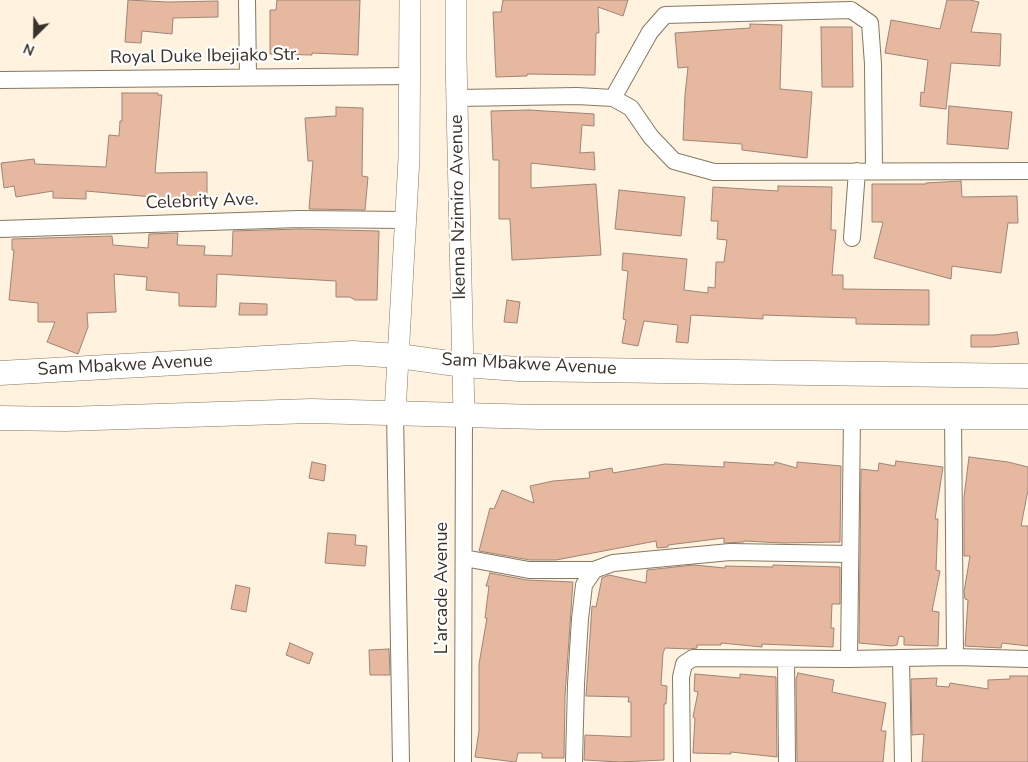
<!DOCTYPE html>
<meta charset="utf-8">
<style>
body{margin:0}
#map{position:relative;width:1028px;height:762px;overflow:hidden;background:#fff2de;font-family:"Nunito Sans",sans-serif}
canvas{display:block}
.north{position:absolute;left:10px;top:10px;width:50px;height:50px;-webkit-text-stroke:4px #fff;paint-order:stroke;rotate:203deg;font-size:14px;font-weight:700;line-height:20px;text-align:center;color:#383228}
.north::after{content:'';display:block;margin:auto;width:18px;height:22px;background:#383228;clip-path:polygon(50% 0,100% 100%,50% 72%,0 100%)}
</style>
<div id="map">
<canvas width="1028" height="762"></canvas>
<div class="north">N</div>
</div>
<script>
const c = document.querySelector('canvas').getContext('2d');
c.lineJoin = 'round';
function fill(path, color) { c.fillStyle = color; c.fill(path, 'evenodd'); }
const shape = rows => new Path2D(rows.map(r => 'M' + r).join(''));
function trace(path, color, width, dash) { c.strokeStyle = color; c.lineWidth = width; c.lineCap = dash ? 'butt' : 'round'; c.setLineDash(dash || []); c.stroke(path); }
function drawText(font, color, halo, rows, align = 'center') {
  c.font = font + ' "Nunito Sans",sans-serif'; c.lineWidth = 4.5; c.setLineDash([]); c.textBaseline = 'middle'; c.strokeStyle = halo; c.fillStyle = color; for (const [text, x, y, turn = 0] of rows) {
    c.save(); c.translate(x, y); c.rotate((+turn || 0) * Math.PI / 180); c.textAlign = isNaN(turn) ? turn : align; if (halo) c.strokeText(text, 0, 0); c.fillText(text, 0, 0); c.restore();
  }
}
const building = shape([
 [128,0,168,2,218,1,218,17,173,18,172,34,142,31,141,43,125,42,128,0],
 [277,0,360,0,358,55,312,53,312,55,270,54,270,10,276,10,277,0],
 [503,0,628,0,623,16,598,7,599,33,596,33,595,75,527,74,527,76,496,77,493,12,501,12,503,0],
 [947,0,970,0,979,2,971,32,1001,34,1000,66,951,63,946,109,920,106,921,92,924,93,928,60,885,53,891,20,940,29,947,0],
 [750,24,782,25,780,89,812,92,807,158,742,150,742,144,683,140,685,95,688,67,678,68,675,33,750,28,750,24],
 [821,27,852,27,853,87,822,87,821,27],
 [122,93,158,93,158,95,162,95,155,173,207,172,207,199,164,200,164,198,86,191,86,199,53,198,53,191,16,197,14,186,4,188,1,163,34,159,35,164,106,167,109,135,119,136,120,121,122,121,122,93],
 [949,106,1012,112,1008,149,947,144,949,106],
 [336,107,363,108,362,176,368,177,365,210,309,209,313,161,308,161,305,118,336,116,336,107],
 [529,110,594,114,594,126,582,125,580,153,594,152,595,170,531,163,531,188,596,184,601,255,512,260,510,219,499,219,499,160,493,160,491,111,529,110],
 [961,181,962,197,1017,196,1018,223,1008,223,1001,273,952,266,951,279,874,258,883,222,872,222,872,184,926,184,926,183,961,181],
 [778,186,832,187,831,230,836,230,832,275,843,275,843,289,929,290,929,325,856,324,856,318,820,317,763,315,763,319,691,315,688,343,676,342,678,325,644,321,638,346,622,343,626,320,623,319,628,271,622,270,623,253,687,259,684,290,708,293,708,287,715,288,716,262,724,262,727,240,717,239,718,221,711,221,713,187,778,191,778,186],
 [619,190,685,197,681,236,615,229,619,190],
 [299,229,379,231,377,300,355,300,350,297,336,297,336,281,217,274,216,307,179,306,179,293,146,290,147,277,114,274,116,312,87,313,88,327,78,354,47,342,55,322,38,322,38,303,9,300,14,250,12,250,12,239,112,236,113,245,148,248,149,234,178,233,177,245,205,246,204,255,232,256,233,231,299,229],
 [507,300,520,302,517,323,504,322,507,300],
 [240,303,267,304,267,315,239,315,240,303],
 [1017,332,1019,344,991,347,971,347,971,335,995,335,1017,332],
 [969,457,1008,462,1028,467,1028,490,1021,526,1028,526,1028,646,1002,643,1001,648,965,646,968,600,965,599,964,592,970,556,964,556,964,497,969,457],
 [896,461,943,467,935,519,938,519,936,570,940,571,932,611,939,612,938,646,904,645,904,637,899,636,897,645,892,646,859,643,861,469,878,471,879,463,895,466,896,461],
 [312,462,326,465,324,481,309,478,312,462],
 [724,462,774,465,775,462,797,468,797,462,841,466,840,542,783,543,744,541,744,542,724,543,724,538,668,545,668,547,657,548,656,541,556,560,530,560,479,551,490,508,494,509,502,490,534,503,530,486,553,481,590,478,589,472,612,468,613,473,665,464,724,467,724,462],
 [328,533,356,535,355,545,367,546,365,566,325,563,328,533],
 [694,565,725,568,725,566,773,567,773,565,840,567,840,604,832,604,831,628,834,628,833,647,762,644,762,647,721,643,721,645,697,645,697,648,690,649,665,648,663,653,661,685,667,686,666,704,664,704,664,760,620,762,584,760,585,735,631,737,631,702,628,702,629,697,586,696,592,606,596,607,602,578,609,575,646,583,647,570,694,565],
 [490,573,527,580,573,582,565,696,564,758,542,758,542,753,518,753,516,762,475,757,479,731,479,664,487,618,485,618,489,586,486,586,490,573],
 [236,585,250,588,246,612,231,609,236,585],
 [290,643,313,653,309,664,286,655,290,643],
 [389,649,390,675,370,675,369,650,389,649],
 [798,673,834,680,832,692,886,703,881,731,886,731,883,762,797,762,796,679,798,673],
 [695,674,740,678,740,674,776,677,777,757,731,752,731,754,693,753,695,718,693,717,698,692,694,691,695,674],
 [1010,676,1028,676,1028,762,922,762,924,734,912,735,911,679,937,678,936,686,949,687,950,683,988,689,988,680,1010,679,1010,676]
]);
const minor = shape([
 [247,0,248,77],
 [0,80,410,76],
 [457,98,577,96,613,98,631,108,651,137,674,161,714,172,1028,171],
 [613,98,650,32,665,15,851,10,870,23,873,64,874,171],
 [0,229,299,219,406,220],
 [852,238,857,171],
 [395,413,401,762],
 [953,417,955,657],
 [464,558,529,570,594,570],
 [901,658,903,762],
 [786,659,787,762],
 [849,659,852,417],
 [463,762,464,415],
 [574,762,576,684,580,619,584,585,594,570,613,563,730,552,850,554],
 [682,762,681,677,684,664,693,658,849,659,955,657,1028,659]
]);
const tertiary = shape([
 [456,0,456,59,464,415],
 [395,413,409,158,410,0]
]);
const secondary = shape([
 [0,373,353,353,399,356,463,365,518,369,1028,376],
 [0,418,65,419,311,411,539,417,1028,417]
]);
const streetNames = [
 ["Royal Duke Ibejiako Str.",205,57,-1],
 ["Celebrity Ave.",202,202,-2],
 ["Ikenna Nzimiro Avenue",459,207,-91],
 ["Sam Mbakwe Avenue",529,365,3],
 ["Sam Mbakwe Avenue",125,366,-3],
 ["L’arcade Avenue",443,588,-90]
];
fill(building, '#e6b8a0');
trace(building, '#9e8476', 1);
trace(minor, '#867861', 18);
trace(tertiary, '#867861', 22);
trace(secondary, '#867861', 25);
trace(minor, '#fff', 16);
trace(tertiary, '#fff', 21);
trace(secondary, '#fff', 24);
drawText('18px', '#383228', '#fff', streetNames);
</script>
